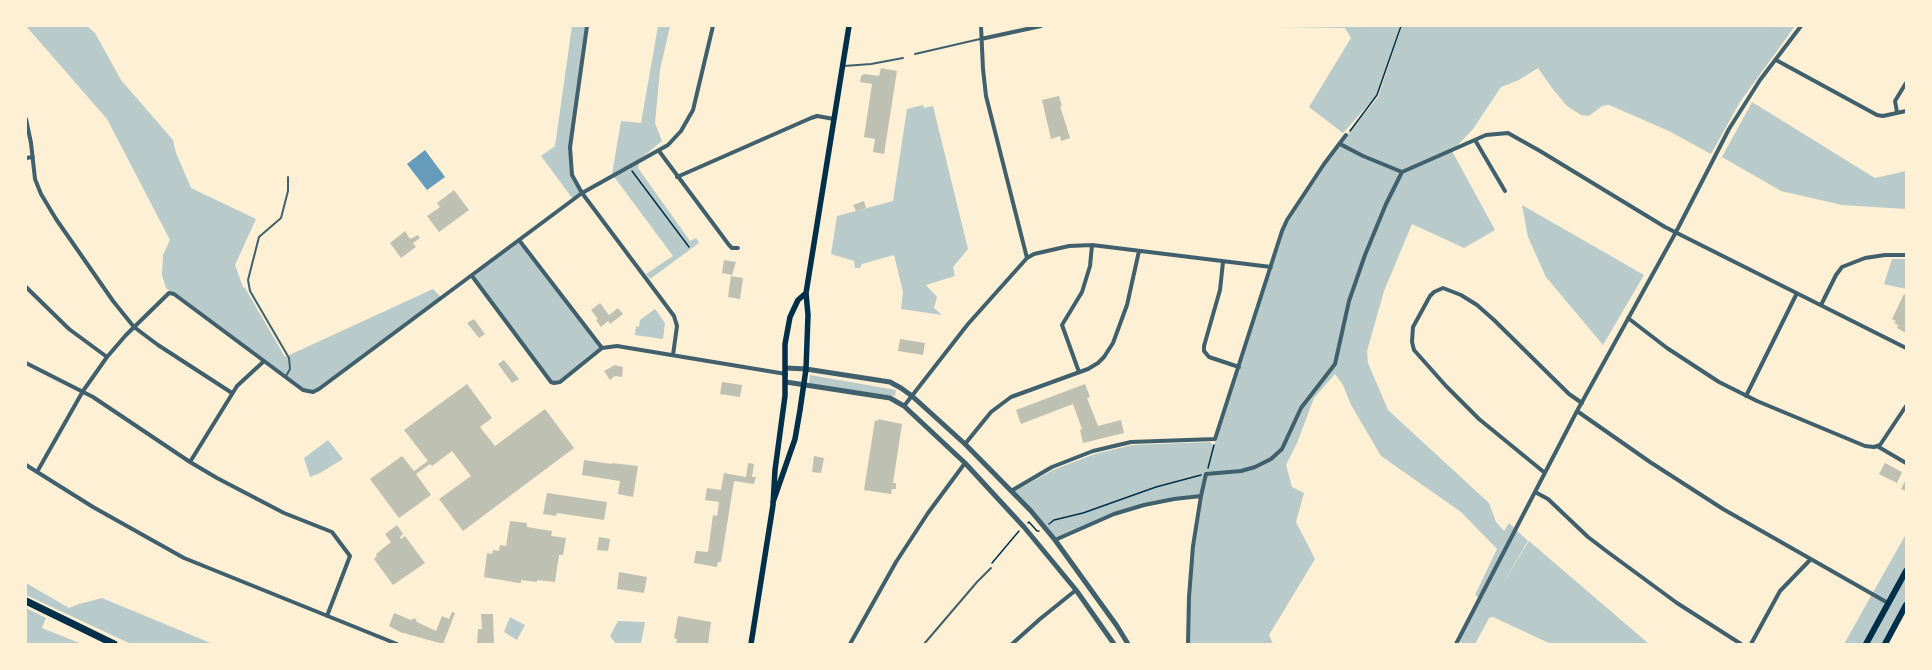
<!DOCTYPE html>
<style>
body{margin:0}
#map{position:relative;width:1932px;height:670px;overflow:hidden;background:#fdf0d5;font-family:"Roboto Serif",serif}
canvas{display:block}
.frame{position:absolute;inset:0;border:27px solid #fdf0d5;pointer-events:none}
</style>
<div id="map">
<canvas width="1932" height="670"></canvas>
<div class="frame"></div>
</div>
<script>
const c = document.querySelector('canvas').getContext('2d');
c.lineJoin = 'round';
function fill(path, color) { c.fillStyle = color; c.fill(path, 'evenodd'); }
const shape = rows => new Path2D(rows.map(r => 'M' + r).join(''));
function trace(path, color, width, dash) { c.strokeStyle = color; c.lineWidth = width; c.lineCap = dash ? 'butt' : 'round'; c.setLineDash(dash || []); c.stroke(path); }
const green = shape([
 [26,26,87,26,95,33,121,80,173,140,176,153,191,188,256,219,235,265,243,287,245,288,285,357,433,289,441,297,318,389,313,391,304,389,166,288,162,275,163,255,170,240,107,119],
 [572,26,587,26,570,165,581,193,573,199,541,156,555,146],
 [658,26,670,26,660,70,655,123,662,141,640,159,638,168,690,241,696,238,699,243,650,279,646,274,673,256,612,174,621,121,641,123],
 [1212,26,1400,26,1377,95,1343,133,1309,107,1351,38,1345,28],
 [1402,26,1795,26,1740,102,1711,154,1669,131,1609,105,1602,106,1589,116,1581,115,1567,106,1552,88,1538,68,1519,80,1501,87,1473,129,1452,151,1495,230,1464,248,1412,224,1384,291,1367,351,1368,363,1388,410,1489,503,1496,522,1504,531,1509,523,1528,541,1501,587,1529,541,1649,644,1551,644,1493,617,1489,618,1475,644,1465,644,1458,641,1480,598,1475,595,1497,549,1461,512,1381,456,1351,405,1343,385,1335,374,1314,398,1297,443,1286,465,1292,487,1304,493,1296,522,1315,559,1269,635,1273,644,1188,644,1189,597,1200,496,1174,499,1115,513,1055,540,1013,492,1053,470,1095,454,1132,445,1210,442,1214,446,1282,232,1324,164,1378,97],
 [1752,102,1875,178,1906,171,1906,209,1842,205,1781,191,1722,157],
 [923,105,924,108,933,106,968,249,953,267,955,276,926,285,937,297,934,308,942,315,901,309,903,292,894,255,862,264,860,268,855,268,854,261,831,254,837,216,893,201,907,109],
 [1522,205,1644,275,1603,345,1546,277,1528,237],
 [519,240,602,348,559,381,551,381,472,276],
 [1892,259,1906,259,1906,289,1884,284],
 [655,309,665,323,663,339,635,335,636,326,639,327,640,320],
 [810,375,896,390,895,396,815,385,809,383],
 [328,440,343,459,320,473,310,477,304,458],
 [1906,534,1906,604,1884,644,1844,644],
 [26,583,69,608,79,604,102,598,213,644,131,644,26,595],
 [26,608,46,618,42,628,82,644,26,644],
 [510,617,525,625,517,640,504,632],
 [618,621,645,622,641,644,616,644,610,636]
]);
const water = shape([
 [425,150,445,177,427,190,407,164]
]);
const building = shape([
 [881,68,897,71,884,154,873,152,875,139,864,137,872,84,860,82,861,76,864,74,879,76],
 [1059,96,1062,106,1060,106,1070,138,1061,141,1060,136,1051,139,1042,100],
 [454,190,469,210,439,232,427,216,440,207,437,203],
 [864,201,866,208,856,211,853,205],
 [405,231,410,239,418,235,420,238,413,243,416,247,401,258,390,243],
 [724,260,736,262,732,275,722,273],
 [731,276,743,278,740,299,728,297],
 [1904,294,1906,295,1906,333,1897,328,1898,325,1894,323,1896,321,1892,319],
 [600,303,609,315,618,308,623,314,610,324,608,321,601,327,596,320,598,319,591,310],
 [474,319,485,334,479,338,467,323],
 [900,339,925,343,923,355,898,351],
 [504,360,519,379,512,383,498,364],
 [615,365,623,367,622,377,615,376,610,380,604,371],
 [722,382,742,385,740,397,720,394],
 [467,384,492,418,480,427,495,446,545,409,574,448,463,531,439,499,471,476,452,451,432,466,430,464,416,474,431,495,399,518,370,479,402,456,414,471,428,461,404,430],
 [1085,384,1090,397,1087,398,1098,426,1121,420,1124,433,1083,443,1080,430,1082,429,1073,404,1021,424,1016,410],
 [878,419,902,424,893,483,896,483,896,489,892,489,891,494,864,490,875,420,878,421],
 [814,456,824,458,821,473,812,472],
 [584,460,612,464,612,463,638,466,633,497,618,494,620,481,582,475],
 [748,463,754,464,752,477,756,477,755,480,754,484,734,481,721,562,718,562,717,567,694,563,696,551,708,552,713,515,717,516,719,502,705,500,707,488,721,490,724,473,746,477],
 [1885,463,1902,472,1897,483,1879,474],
 [1906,479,1906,491,1901,489],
 [547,493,607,502,604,520,557,513,556,516,543,514],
 [510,521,527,523,527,527,552,531,551,536,566,538,563,555,559,555,555,582,537,580,537,582,521,580,521,583,519,583,484,577,487,553,492,554,493,550,499,551,500,545,506,546],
 [397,525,403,534,400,537,401,539,405,536,425,563,393,585,374,559,377,556,376,554,391,542,385,534],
 [599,537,610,539,608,551,597,550],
 [619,572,647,577,644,593,617,589],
 [452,612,455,613,443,644,400,632,389,626,394,613,411,620,415,618,417,622,436,631,442,616,449,619],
 [481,614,493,614,494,644,477,644,478,629,482,629],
 [678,616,711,622,708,644,676,644,677,639,674,638]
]);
const path = shape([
 [1350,131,1377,95,1401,26],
 [632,171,689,247],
 [1208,468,1214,445],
 [1028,523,1029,522,1037,531,1039,531],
 [1049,524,1054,520,1083,513,1156,487,1201,475],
 [992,563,1019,531]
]);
const service = shape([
 [915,54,980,39],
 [844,66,871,64,903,58],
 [286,376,290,369,289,358,250,291,248,280,259,237,281,218,288,191,288,177],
 [924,644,977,582,991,568]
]);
const minor = shape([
 [587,26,570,147,572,175,582,193,674,316,677,326,673,355],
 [981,26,983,69,986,96,1027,258],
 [981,39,1041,26],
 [1776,60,1877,115,1883,116,1906,111],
 [1897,112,1895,101,1906,83],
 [26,119,31,143,35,179,41,194,56,219,113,301,134,327,158,345,232,393],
 [1475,140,1505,191],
 [1340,144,1363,156,1402,172],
 [659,151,729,245,732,248,738,248],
 [26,158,33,157],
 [1402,172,1486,135,1508,133,1540,151,1665,227,1906,348],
 [677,177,811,118,817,116,834,119],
 [519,240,602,348],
 [1223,262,1220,290,1204,346,1204,351,1209,357,1239,367],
 [472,276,551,382,554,383,560,382,602,348],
 [26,287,69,329,107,357],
 [1821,305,1836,275,1842,267,1865,258,1885,255,1906,255],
 [1628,318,1667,348,1719,382,1757,401,1865,446,1874,447,1880,445,1906,406],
 [602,348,617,346,786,374],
 [26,363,93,397,190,462,217,478,284,513,332,532,350,556,327,616],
 [1079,372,1062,325,1082,292,1090,266,1092,245],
 [1746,396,1797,293],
 [904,406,968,324,1027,258,1034,254,1069,246,1092,245,1271,267],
 [1577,411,1650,462,1723,509,1888,603],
 [965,444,991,412,1011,397,1088,369,1098,363,1104,357,1113,343,1127,305,1139,251],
 [1877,446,1906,463],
 [190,462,237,386,263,362],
 [26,465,93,507,184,558,397,644],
 [37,472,83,391,107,357,126,335,169,293,174,294,303,390,313,392,319,389,582,193,668,145,681,131,693,110,713,26],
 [1545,473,1479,419,1446,386,1414,350,1412,342,1413,327,1430,296,1434,292,1443,288,1461,295,1477,305,1494,320,1569,394,1582,403],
 [1011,491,1052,467,1093,451,1131,442,1215,439,1282,231,1287,220,1324,164,1346,135],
 [1535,492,1548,499,1588,537,1609,553,1677,603,1741,644],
 [1055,540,1114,514,1144,505,1174,499,1201,496],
 [850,644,896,562,928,513,965,463],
 [1012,644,1040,619,1076,590],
 [1188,644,1189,597,1193,546,1201,496,1206,474,1241,471,1255,467,1271,459,1282,449,1301,408,1335,364,1349,301,1365,255,1386,204,1402,172],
 [1456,644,1577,411,1676,232,1729,129,1760,80,1801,26],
 [1751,644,1780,591,1810,560]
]);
const tertiary = shape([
 [786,368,806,369,890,382,901,388,912,396,965,444,1031,511,1055,540,1117,626,1128,644],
 [786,382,890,398,904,406,965,463,1024,527,1076,590,1114,644]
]);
const secondary = shape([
 [773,502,795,439,800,410,806,369,808,315,806,293,849,26],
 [751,644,773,505,775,470,785,396,785,344,790,317,798,300,806,293]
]);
const primary = shape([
 [1866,644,1906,571],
 [1885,644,1906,605]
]);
const motorway = shape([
 [26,601,114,644]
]);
fill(green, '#b9caca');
fill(water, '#669bbc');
fill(building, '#bec0b2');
trace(path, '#003049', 1.5);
trace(service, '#3f606c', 2);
trace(minor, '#3f606c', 4);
trace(tertiary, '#3f606c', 5);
trace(secondary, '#003049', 5.5);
trace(primary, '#003049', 6);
trace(motorway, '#003049', 7);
</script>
